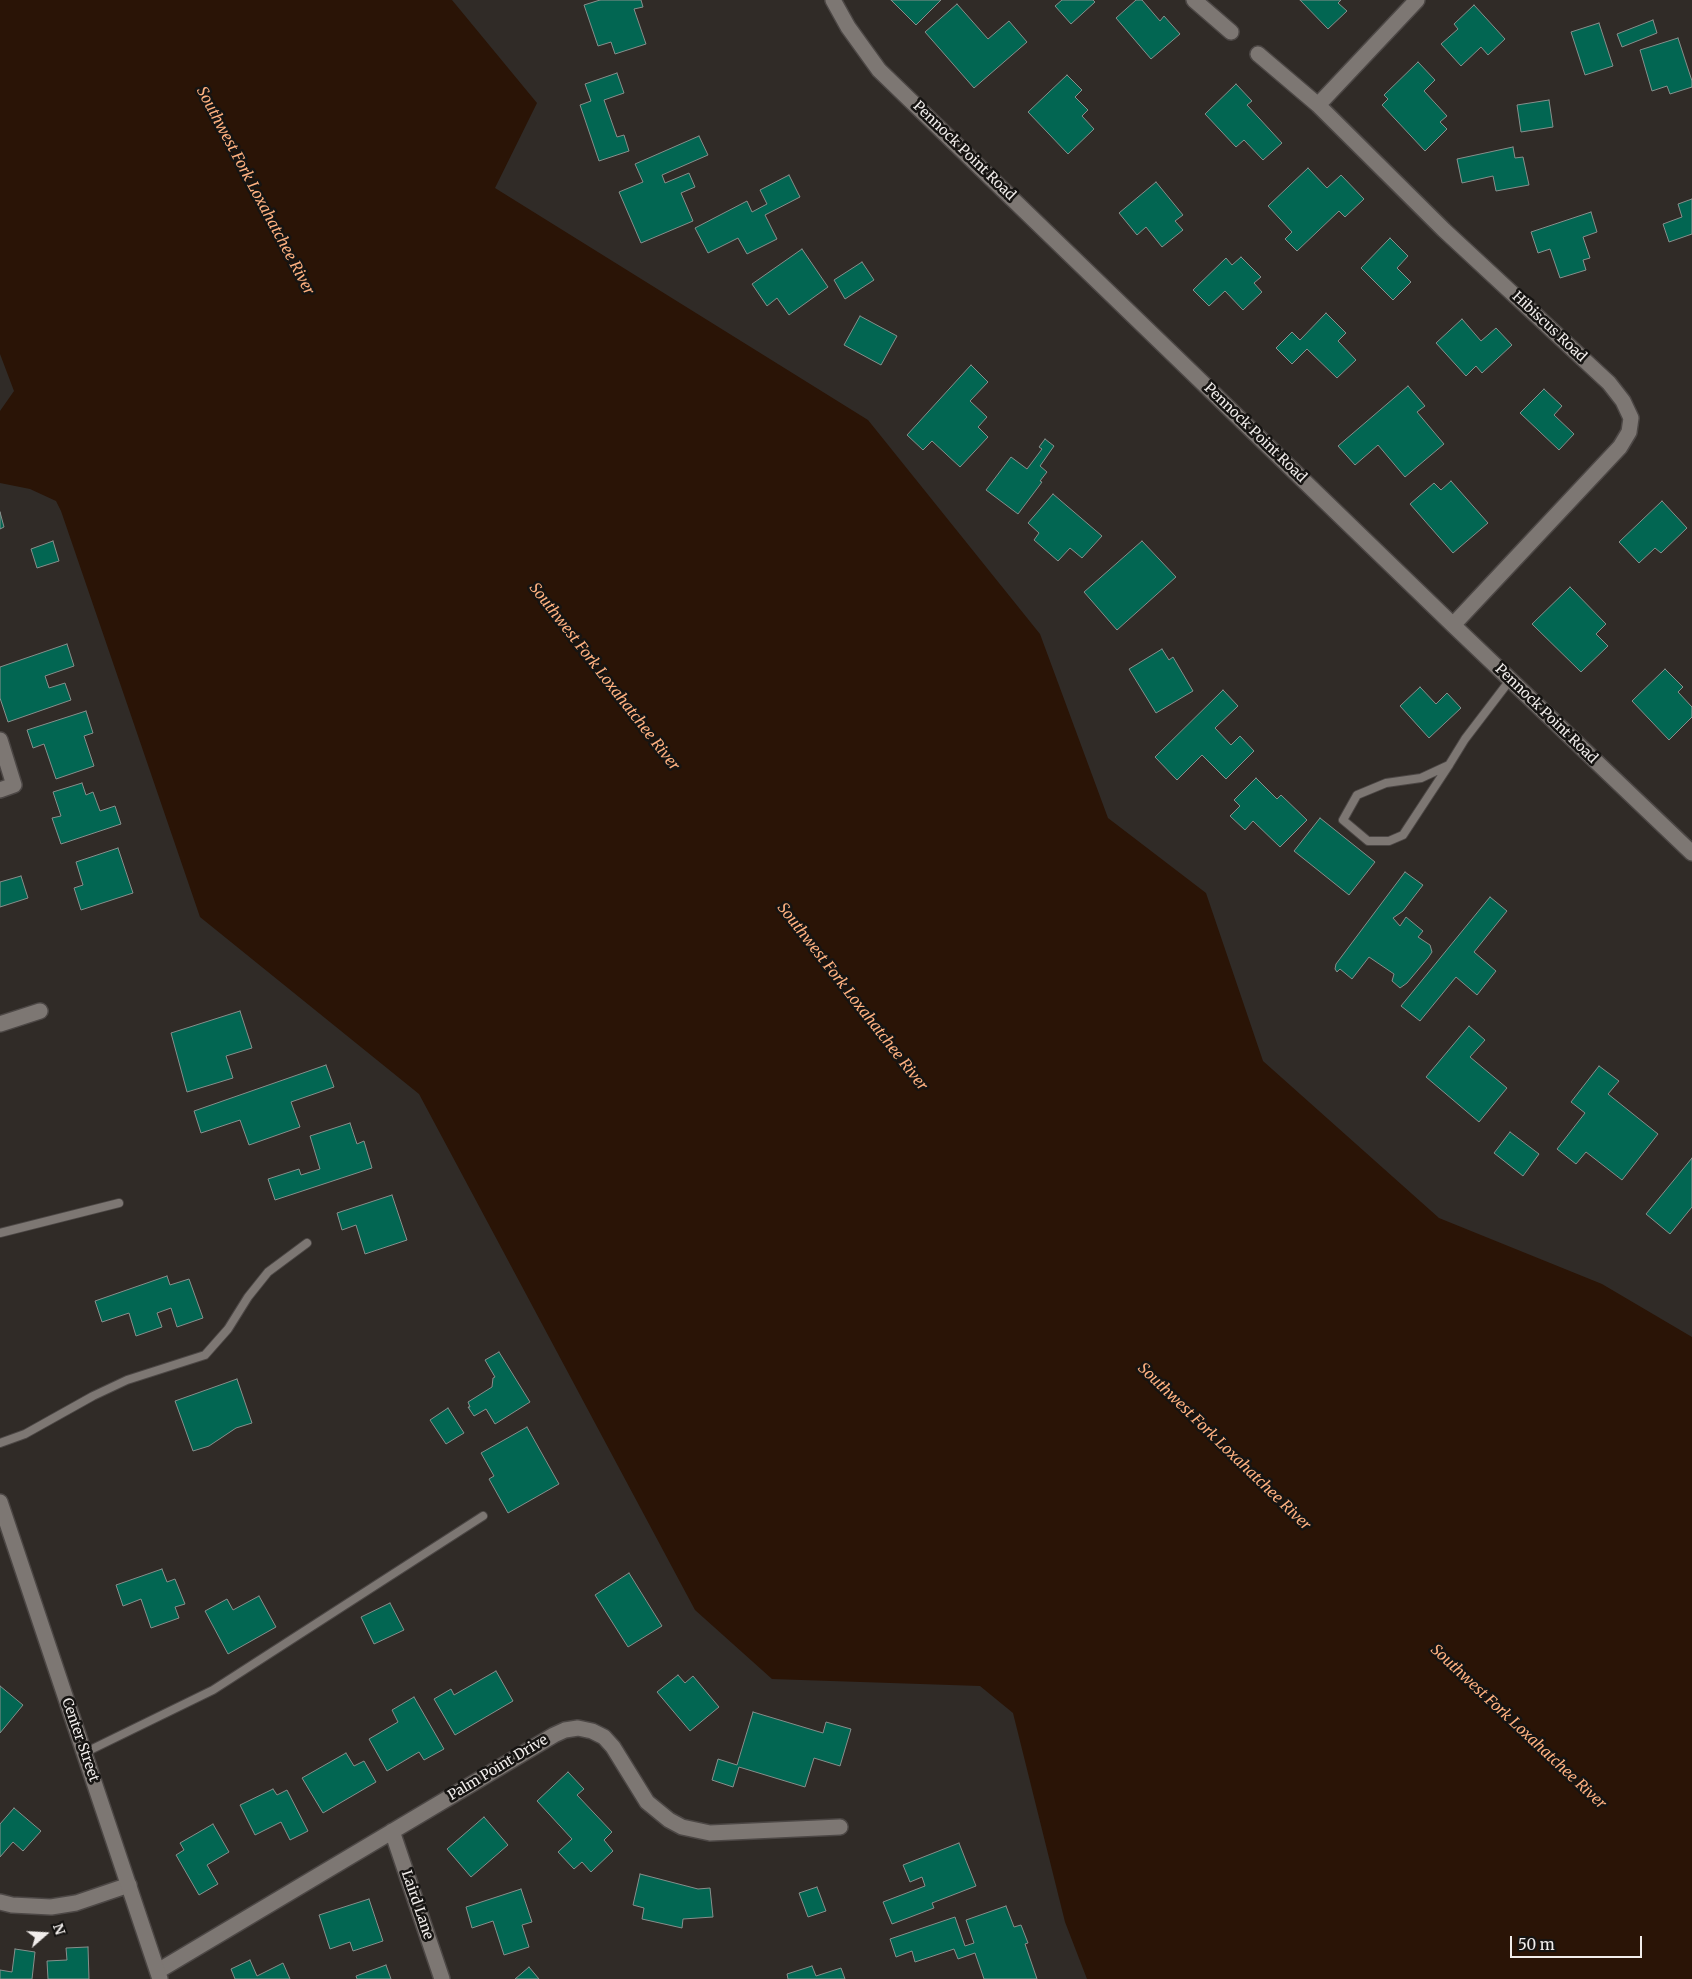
<!DOCTYPE html>
<style>
body{margin:0}
#map{position:relative;width:1692px;height:1979px;overflow:hidden;background:#302b27;font-family:Merriweather,serif}
canvas{display:block}
.north{position:absolute;left:20px;top:1909px;width:50px;height:50px;-webkit-text-stroke:4px #161412;paint-order:stroke;rotate:71deg;font-size:14px;font-weight:700;line-height:20px;text-align:center;color:#f1edeb}
.north::after{content:'';display:block;margin:auto;width:18px;height:22px;background:#f1edeb;clip-path:polygon(50% 0,100% 100%,50% 72%,0 100%)}
.scale{position:absolute;left:1510px;top:1936px;width:132px;height:22px;box-sizing:border-box;border:2px solid #f1edeb;border-top:0;padding-left:6px;font-size:15px;line-height:18px;white-space:nowrap;color:#f1edeb;-webkit-text-stroke:4px #161412;paint-order:stroke}
</style>
<div id="map">
<canvas width="1692" height="1979"></canvas>
<div class="north">N</div>
<div class="scale">50 m</div>
</div>
<script>
const c = document.querySelector('canvas').getContext('2d');
c.lineJoin = 'round';
function fill(path, color) { c.fillStyle = color; c.fill(path, 'evenodd'); }
const shape = rows => new Path2D(rows.map(r => 'M' + r).join(''));
function trace(path, color, width, dash) { c.strokeStyle = color; c.lineWidth = width; c.lineCap = dash ? 'butt' : 'round'; c.setLineDash(dash || []); c.stroke(path); }
function drawText(font, color, halo, rows, align = 'center') {
  c.font = font + ' Merriweather,serif'; c.lineWidth = 5; c.setLineDash([]); c.textBaseline = 'middle'; c.strokeStyle = halo; c.fillStyle = color; for (const [text, x, y, turn = 0] of rows) {
    c.save(); c.translate(x, y); c.rotate((+turn || 0) * Math.PI / 180); c.textAlign = isNaN(turn) ? turn : align; if (halo) c.strokeText(text, 0, 0); c.fillText(text, 0, 0); c.restore();
  }
}
const water = shape([
 [0,0,452,0,537,103,495,188,868,420,1040,634,1108,818,1206,893,1263,1061,1439,1218,1602,1284,1692,1337,1692,1979,1087,1979,1065,1922,1013,1713,980,1686,772,1679,695,1610,419,1094,200,917,61,511,56,501,30,489,0,483,0,411,14,391,0,354]
]);
const building = shape([
 [600,0,641,0,643,7,634,9,646,44,615,54,611,42,598,46,584,5,600,0],
 [891,0,941,0,916,25,891,0],
 [1062,0,1093,0,1095,2,1071,24,1055,6,1062,0],
 [1136,0,1142,0,1160,21,1164,16,1180,34,1151,59,1116,18,1136,0],
 [1300,0,1341,0,1338,3,1347,11,1328,29,1300,0],
 [957,4,988,39,1009,21,1027,42,974,88,925,32,957,4],
 [1474,5,1505,39,1488,55,1481,47,1461,66,1441,44,1458,29,1454,24,1474,5],
 [1653,20,1657,33,1622,47,1617,34,1653,20],
 [1599,23,1613,66,1585,75,1571,32,1599,23],
 [1678,38,1692,81,1692,87,1670,94,1667,86,1652,91,1640,50,1678,38],
 [1418,62,1435,80,1424,91,1447,116,1440,122,1447,129,1425,151,1382,105,1388,99,1384,95,1418,62],
 [617,73,624,93,604,100,617,137,624,135,629,151,599,161,580,105,591,101,585,84,617,73],
 [1067,75,1082,90,1075,97,1088,110,1082,116,1094,129,1068,154,1028,112,1067,75],
 [1236,84,1252,101,1247,105,1282,143,1263,160,1244,140,1236,147,1205,114,1236,84],
 [1549,100,1553,127,1521,132,1517,105,1549,100],
 [699,136,708,155,662,175,665,183,689,173,695,187,681,193,693,221,641,243,619,192,643,182,635,164,699,136],
 [1513,147,1515,158,1523,157,1529,185,1496,191,1493,176,1462,183,1457,159,1513,147],
 [1308,168,1327,188,1341,175,1364,199,1345,217,1339,211,1297,251,1285,239,1292,232,1268,206,1308,168],
 [789,175,800,197,765,215,777,239,747,254,738,238,708,253,695,228,747,201,752,212,767,204,760,190,789,175],
 [1156,182,1183,215,1175,221,1183,230,1162,247,1146,227,1137,235,1119,213,1156,182],
 [1692,199,1692,234,1669,242,1663,224,1682,217,1678,204,1692,199],
 [1591,212,1597,232,1583,237,1590,258,1583,260,1586,270,1560,278,1550,249,1538,253,1531,232,1591,212],
 [1390,238,1408,256,1397,268,1411,282,1393,300,1361,268,1390,238],
 [802,249,828,287,789,315,777,298,767,306,752,284,802,249],
 [1241,257,1261,277,1254,283,1262,292,1243,310,1225,291,1209,306,1193,290,1226,258,1232,265,1241,257],
 [862,262,874,280,845,299,834,280,862,262],
 [1326,313,1346,333,1338,341,1356,360,1337,378,1307,349,1292,364,1276,348,1292,332,1300,340,1326,313],
 [860,316,897,336,881,365,844,345,860,316],
 [1462,319,1481,341,1496,328,1512,345,1482,373,1476,366,1466,376,1436,343,1462,319],
 [971,365,988,382,970,401,987,417,978,427,988,437,960,467,932,441,923,450,907,435,971,365],
 [1408,386,1425,406,1417,412,1444,444,1405,477,1378,445,1355,465,1338,446,1408,386],
 [1544,389,1562,406,1554,415,1574,434,1559,450,1520,413,1544,389],
 [1045,439,1054,446,1040,466,1047,472,1040,481,1042,482,1018,514,986,490,1011,457,1027,469,1042,449,1039,447,1045,439],
 [1451,481,1488,523,1453,553,1410,504,1434,483,1441,490,1451,481],
 [1053,494,1102,536,1082,558,1070,548,1058,561,1034,540,1039,533,1028,523,1053,494],
 [1662,501,1687,528,1661,553,1655,548,1639,563,1619,542,1662,501],
 [0,512,4,527,0,529,0,512],
 [53,541,59,561,37,568,31,549,53,541],
 [1142,541,1176,577,1117,630,1084,592,1142,541],
 [1570,587,1606,624,1596,634,1608,646,1581,672,1532,624,1570,587],
 [67,644,74,666,45,676,49,688,65,683,71,700,8,722,0,698,0,667,67,644],
 [1162,649,1169,660,1173,657,1193,691,1156,713,1129,669,1162,649],
 [1665,669,1683,687,1678,692,1692,707,1692,717,1669,740,1632,701,1665,669],
 [1420,687,1436,704,1447,693,1461,708,1429,738,1400,706,1420,687],
 [1223,690,1238,706,1215,728,1231,745,1240,736,1254,751,1226,779,1202,755,1177,780,1155,757,1223,690],
 [86,711,93,733,84,736,94,766,56,779,44,744,33,748,27,730,86,711],
 [1256,778,1277,799,1281,795,1307,820,1280,847,1253,821,1245,830,1230,816,1240,806,1234,800,1256,778],
 [82,783,86,795,93,792,100,811,115,806,121,824,61,844,52,818,61,816,53,792,82,783],
 [1320,818,1375,862,1349,895,1294,851,1320,818],
 [118,848,133,893,81,910,74,888,83,885,76,862,118,848],
 [1405,872,1423,885,1403,911,1393,918,1400,926,1406,917,1423,931,1418,937,1430,945,1432,952,1428,958,1407,983,1400,988,1392,981,1394,974,1369,957,1352,979,1340,969,1337,972,1335,969,1336,964,1405,872],
 [21,876,28,898,0,907,0,882,21,876],
 [1490,897,1507,911,1474,952,1496,971,1477,995,1456,977,1420,1021,1401,1006,1490,897],
 [240,1011,252,1048,226,1056,233,1078,187,1092,171,1033,240,1011],
 [1469,1026,1485,1040,1470,1057,1507,1088,1479,1122,1426,1077,1469,1026],
 [326,1065,334,1087,291,1102,300,1127,249,1145,240,1120,201,1133,194,1111,326,1065],
 [1599,1066,1619,1081,1608,1094,1658,1134,1622,1180,1586,1152,1576,1164,1557,1149,1585,1113,1571,1102,1599,1066],
 [350,1123,357,1144,364,1141,372,1168,275,1200,268,1179,299,1169,301,1175,320,1169,310,1136,350,1123],
 [1510,1132,1539,1154,1523,1176,1494,1153,1510,1132],
 [1692,1158,1692,1207,1670,1234,1646,1214,1692,1158],
 [392,1195,407,1240,365,1254,356,1225,342,1230,337,1213,392,1195],
 [167,1276,170,1285,189,1279,203,1318,177,1327,171,1308,157,1313,162,1327,136,1336,129,1313,102,1322,95,1301,167,1276],
 [499,1352,530,1402,495,1424,486,1409,474,1416,468,1407,470,1407,468,1402,492,1387,493,1378,495,1377,485,1360,499,1352],
 [237,1379,252,1423,236,1428,209,1446,193,1451,175,1401,237,1379],
 [448,1408,464,1433,446,1444,430,1420,448,1408],
 [527,1427,559,1484,508,1513,489,1479,494,1476,481,1453,527,1427],
 [162,1569,167,1582,175,1579,185,1604,175,1607,179,1618,151,1628,141,1599,123,1606,116,1585,162,1569],
 [629,1573,662,1626,628,1647,595,1595,629,1573],
 [259,1596,276,1627,228,1654,205,1611,227,1599,233,1610,259,1596],
 [390,1603,404,1630,374,1644,361,1617,390,1603],
 [496,1671,513,1701,455,1735,434,1699,451,1689,454,1695,496,1671],
 [678,1675,685,1683,693,1676,719,1707,690,1731,657,1692,678,1675],
 [0,1686,23,1705,0,1733,0,1686],
 [414,1697,444,1749,424,1760,419,1752,387,1771,369,1739,398,1722,392,1710,414,1697],
 [753,1712,823,1733,826,1722,851,1729,840,1766,814,1758,805,1787,739,1767,733,1787,712,1780,718,1759,737,1765,753,1712],
 [346,1753,354,1766,364,1761,376,1782,323,1813,302,1778,346,1753],
 [568,1772,584,1789,577,1795,612,1832,604,1840,613,1851,591,1872,582,1862,574,1869,558,1852,572,1839,537,1801,568,1772],
 [273,1789,277,1795,287,1790,308,1831,290,1840,281,1822,255,1835,240,1805,273,1789],
 [14,1808,41,1831,23,1851,13,1842,0,1857,0,1824,14,1808],
 [484,1817,508,1845,471,1877,447,1849,484,1817],
 [213,1824,229,1852,207,1865,218,1884,199,1895,176,1855,184,1850,180,1843,213,1824],
 [959,1843,976,1886,932,1903,934,1908,892,1924,883,1902,925,1886,922,1877,910,1882,903,1865,959,1843],
 [640,1874,698,1889,710,1888,713,1917,683,1919,682,1928,642,1919,644,1908,633,1905,640,1874],
 [817,1887,826,1911,808,1917,799,1893,817,1887],
 [521,1889,532,1922,522,1925,529,1947,504,1955,493,1921,472,1928,466,1907,521,1889],
 [369,1899,383,1941,353,1951,350,1942,330,1949,319,1915,369,1899],
 [1006,1906,1014,1927,1021,1925,1028,1943,1025,1944,1037,1979,984,1979,975,1953,958,1959,954,1949,915,1962,912,1951,896,1957,890,1939,955,1917,965,1946,974,1943,966,1920,1006,1906],
 [88,1947,89,1979,48,1979,47,1961,67,1960,66,1948,88,1947],
 [15,1949,35,1952,32,1979,0,1979,0,1970,12,1972,15,1949],
 [250,1960,257,1976,283,1963,290,1979,235,1979,231,1969,250,1960],
 [386,1965,391,1979,357,1979,356,1976,386,1965],
 [812,1966,816,1976,841,1968,845,1979,788,1979,787,1974,812,1966],
 [529,1967,539,1979,515,1979,529,1967]
]);
const service = shape([
 [1449,765,1421,778,1386,783,1357,795,1343,820,1368,841,1389,841,1403,835,1424,803,1449,765,1465,739,1510,680],
 [0,1233,119,1203],
 [0,1443,25,1434,93,1396,127,1380,205,1355,228,1329,248,1297,268,1272,307,1243],
 [84,1753,213,1690,483,1516]
]);
const minor = shape([
 [833,0,848,27,879,70,1453,625,1692,853],
 [1194,0,1231,32],
 [1258,54,1318,105,1444,230,1609,383,1623,401,1631,418,1629,432,1620,447,1453,625],
 [1318,105,1417,0],
 [0,740,14,785,0,790],
 [0,1024,40,1011],
 [392,1831,442,1979],
 [0,1902,12,1905,51,1907,76,1903,129,1885],
 [158,1971,554,1735,565,1730,578,1728,592,1731,604,1737,613,1747,647,1802,669,1820,682,1827,710,1833,840,1827]
]);
const tertiary = shape([
 [0,1502,160,1979]
]);
const streetNames = [
 ["Pennock Point Road",964,151,44],
 ["Hibiscus Road",1549,327,43],
 ["Pennock Point Road",1255,433,44],
 ["Pennock Point Road",1546,714,44],
 ["Center Street",80,1740,71],
 ["Palm Point Drive",498,1768,-31],
 ["Laird Lane",417,1905,71]
];
const waterNames = [
 ["Southwest Fork Loxahatchee River",255,191,62],
 ["Southwest Fork Loxahatchee River",604,677,52],
 ["Southwest Fork Loxahatchee River",852,997,52],
 ["Southwest Fork Loxahatchee River",1224,1447,44],
 ["Southwest Fork Loxahatchee River",1518,1727,43]
];
fill(water, '#2a1406');
fill(building, '#026652');
trace(building, '#878f8c', 1);
trace(service, '#4c4745', 10);
trace(minor, '#4c4745', 18);
trace(tertiary, '#4c4745', 18);
trace(service, '#7d7773', 8);
trace(minor, '#7d7773', 15);
trace(tertiary, '#7d7773', 15);
drawText('14px', '#f1edeb', '#161412', streetNames);
drawText('italic 15px', '#ffb281', '#161412', waterNames);
</script>
